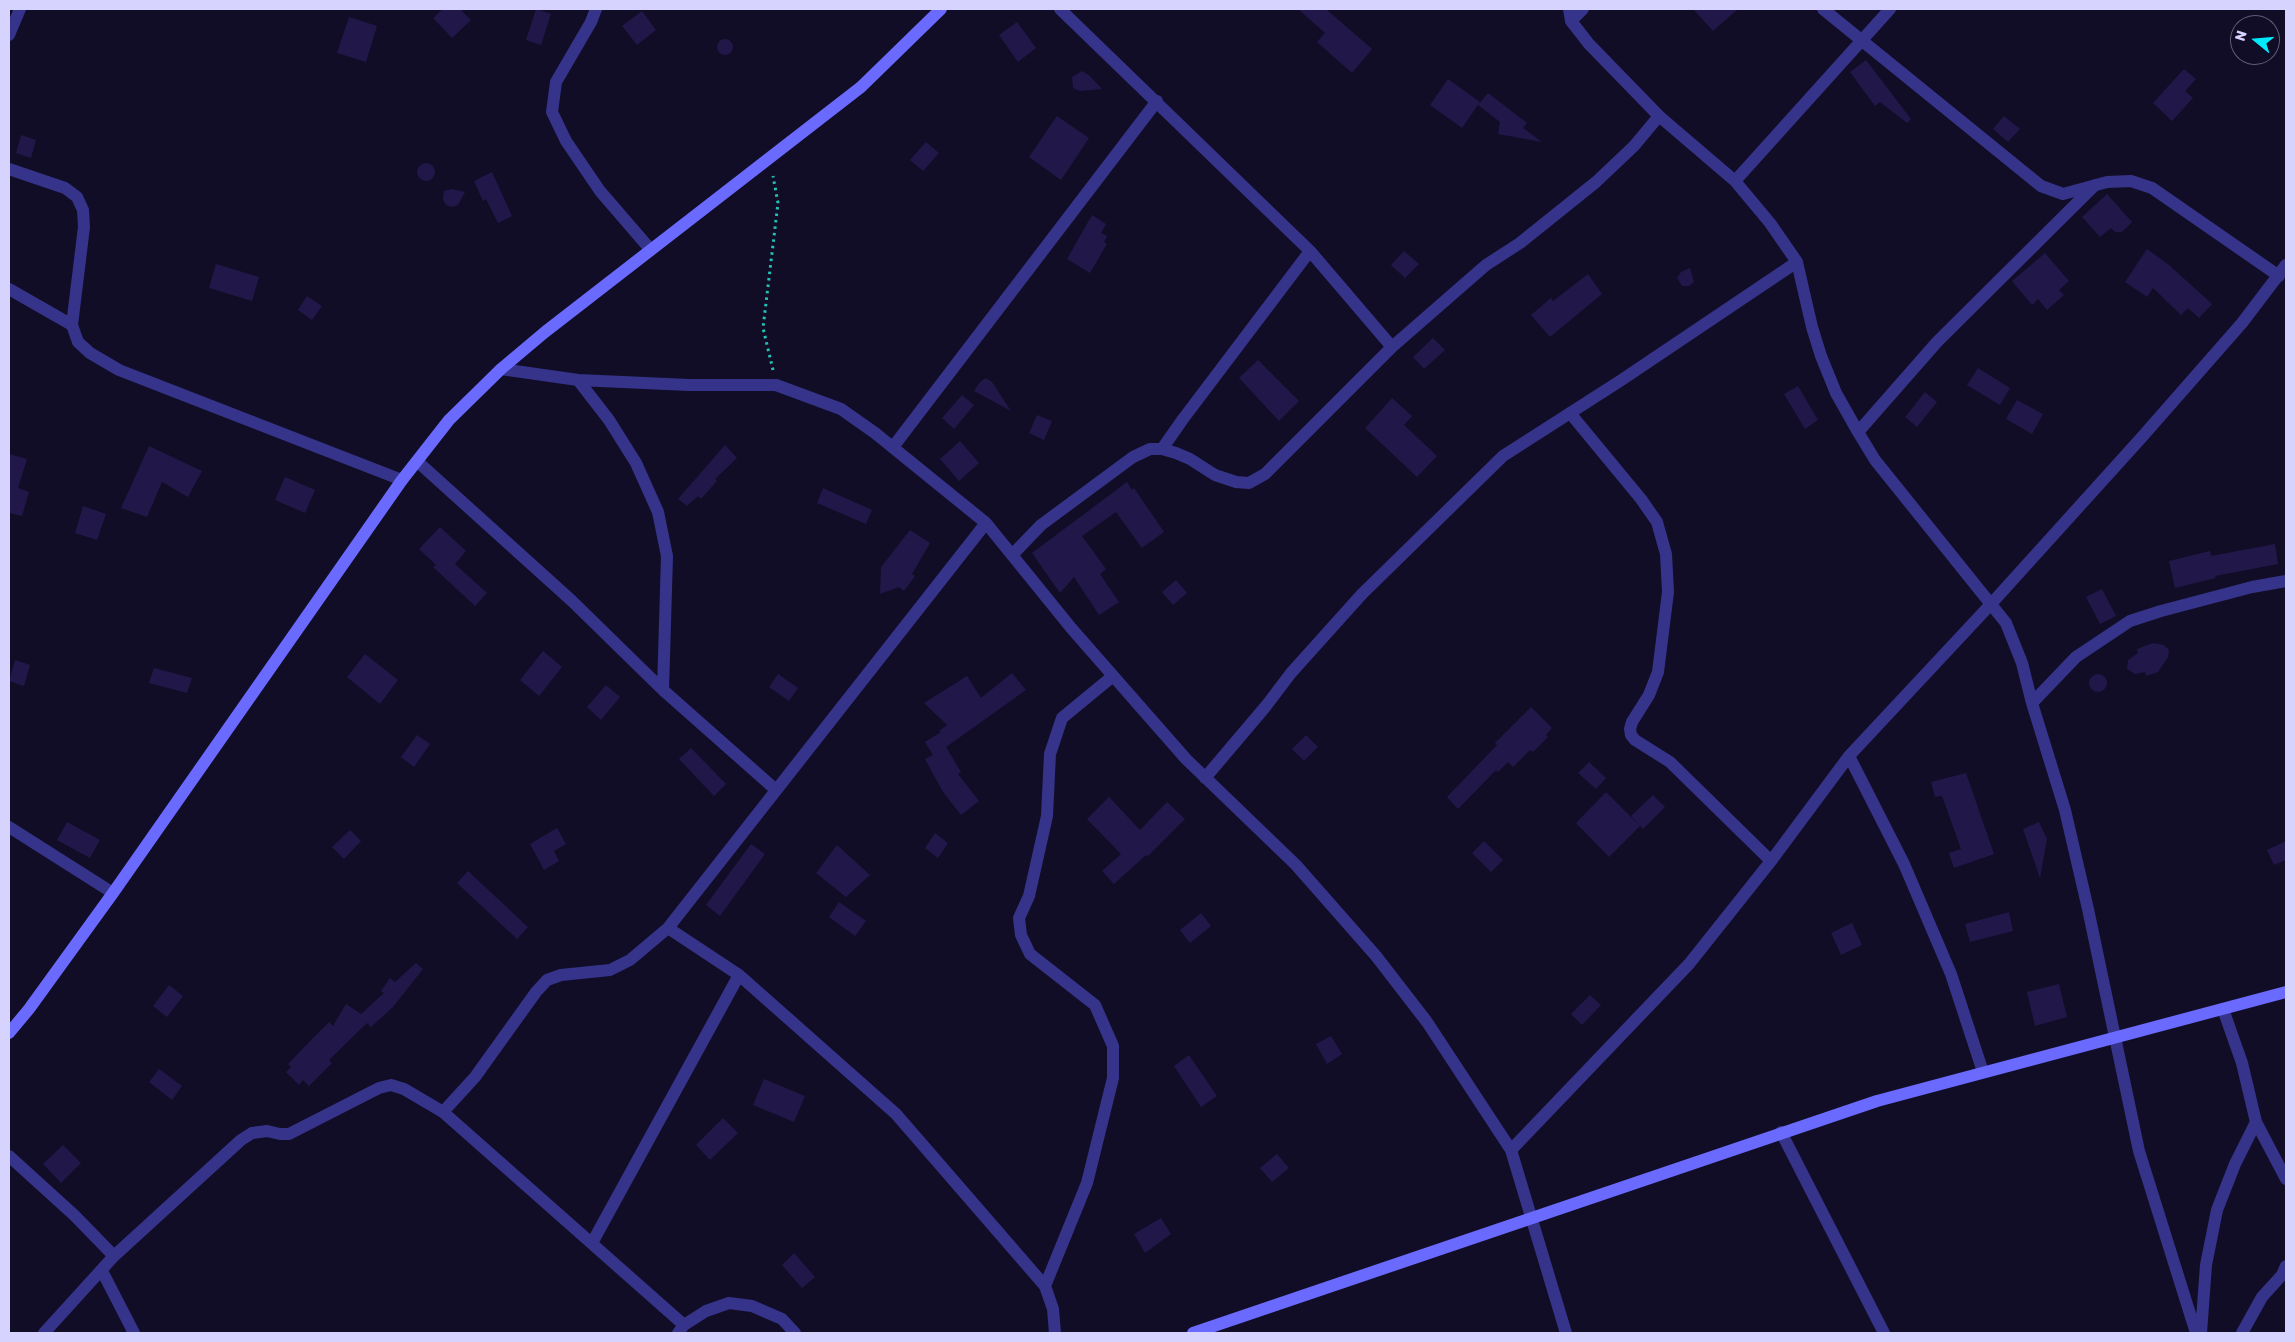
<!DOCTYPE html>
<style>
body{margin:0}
#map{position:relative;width:2295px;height:1342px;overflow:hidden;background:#110d27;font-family:Rubik,sans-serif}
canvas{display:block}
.frame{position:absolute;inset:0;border:10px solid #d7d3ff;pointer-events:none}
.north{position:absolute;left:2230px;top:15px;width:50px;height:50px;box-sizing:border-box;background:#110d27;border:1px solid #605c7d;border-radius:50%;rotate:287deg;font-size:14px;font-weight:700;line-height:20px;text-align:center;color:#d7d3ff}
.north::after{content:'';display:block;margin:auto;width:18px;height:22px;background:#00e9fe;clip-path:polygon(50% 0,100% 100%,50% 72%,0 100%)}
</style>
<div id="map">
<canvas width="2295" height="1342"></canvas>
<div class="frame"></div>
<div class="north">N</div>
</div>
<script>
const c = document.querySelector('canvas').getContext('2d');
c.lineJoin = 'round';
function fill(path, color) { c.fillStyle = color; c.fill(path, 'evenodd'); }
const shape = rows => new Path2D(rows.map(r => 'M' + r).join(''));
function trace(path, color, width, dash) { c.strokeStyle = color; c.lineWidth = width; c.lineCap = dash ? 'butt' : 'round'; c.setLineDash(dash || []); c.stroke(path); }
const building = shape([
 [443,9,460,9,471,20,452,38,433,18],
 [536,9,551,14,541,45,526,40],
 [1298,9,1326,9,1372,49,1352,73,1317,42,1325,33],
 [1693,9,1738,9,1713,31],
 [642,11,656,30,637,45,622,26],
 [349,17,377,26,366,62,337,53],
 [1017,22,1036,48,1018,62,999,35],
 '717 47a8 8 0 1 1 16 0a8 8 0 1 1-16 0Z',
 [1866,60,1911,119,1907,123,1880,102,1875,106,1850,72],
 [2184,69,2196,79,2185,91,2193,98,2172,121,2153,103],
 [1082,71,1089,75,1102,89,1080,91,1073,88,1072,77],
 [1448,79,1480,102,1462,128,1430,105],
 [1488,93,1527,123,1523,128,1542,142,1498,134,1500,122,1478,105],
 [1057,116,1089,138,1061,180,1029,157],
 [2004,116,2020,129,2008,142,1993,129],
 [21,135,36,140,31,158,16,153],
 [926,142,939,153,923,171,910,160],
 '417 172a9 9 0 1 1 18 0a9 9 0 1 1-18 0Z',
 [492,172,512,216,498,223,486,199,483,201,474,181],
 [452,189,465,192,458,205,452,207,446,205,443,199,444,191],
 [2107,194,2132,222,2122,232,2115,232,2111,228,2100,237,2082,217],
 [1092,215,1106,224,1101,233,1107,236,1104,242,1107,244,1090,273,1067,259],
 [2147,249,2169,265,2212,304,2199,318,2188,308,2181,315,2153,288,2147,297,2125,282],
 [1404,251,1419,264,1405,278,1391,265],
 [2045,253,2069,281,2059,290,2064,295,2047,310,2038,299,2032,305,2012,281],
 [216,264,259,277,252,301,209,288],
 [1690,268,1694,282,1689,286,1682,286,1677,278,1681,272],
 [1588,274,1602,294,1550,337,1531,315,1551,298,1553,301],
 [307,296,322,306,312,320,298,310],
 [1433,338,1445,350,1424,369,1413,357],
 [1258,360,1299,401,1279,421,1239,378],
 [1978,368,2010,388,2000,405,1967,385],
 [986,378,992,382,1011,411,974,391,980,382],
 [1798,386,1818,420,1805,429,1784,394],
 [1925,392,1937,402,1917,427,1905,417],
 [962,395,974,405,954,429,942,418],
 [1392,398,1412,416,1404,425,1437,456,1417,477,1365,428],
 [2017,400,2043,414,2032,434,2006,419],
 [1037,415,1052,421,1044,440,1029,433],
 [960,441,979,463,959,481,940,459],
 [725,445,737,458,715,479,717,481,701,499,698,496,687,506,678,499],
 [149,446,202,471,188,497,162,482,147,517,121,508],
 [9,454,27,459,18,488,29,492,22,516,9,513],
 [285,477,315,490,305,513,275,500],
 [1127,482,1132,490,1134,488,1164,532,1142,548,1116,512,1082,536,1106,569,1100,574,1119,602,1099,615,1074,577,1060,593,1032,553],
 [823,488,872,510,866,524,817,503],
 [83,506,106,514,97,540,75,533],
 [440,527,466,551,455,564,487,593,475,606,433,567,436,565,419,549],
 [910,530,930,543,912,574,915,576,904,591,899,587,880,594,881,567],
 [2275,544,2278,564,2215,576,2216,578,2175,588,2169,561,2210,551,2211,556],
 [1176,580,1187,593,1173,605,1162,592],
 [2102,589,2116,616,2100,624,2086,597],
 [2153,643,2164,645,2169,650,2168,657,2158,672,2146,676,2145,672,2135,674,2127,669,2128,660,2138,653,2137,649],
 [543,651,562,667,539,696,520,680],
 [365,654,398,680,380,704,347,677],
 [15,660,30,665,24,686,9,681],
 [154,668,192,678,187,693,149,683],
 [1012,673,1026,690,946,747,961,772,958,774,979,801,961,815,943,792,925,759,933,755,925,742,941,732,939,731,947,725,924,703,967,676,981,698],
 [778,674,798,688,789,701,769,687],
 '2089 683a9 9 0 1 1 18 0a9 9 0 1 1-18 0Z',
 [606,685,620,697,601,720,587,707],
 [1531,707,1552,728,1546,735,1548,737,1533,752,1530,750,1513,767,1508,762,1498,772,1496,770,1458,809,1447,797,1497,745,1495,743],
 [417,735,430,744,414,767,401,757],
 [1306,735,1318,747,1304,761,1292,749],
 [691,748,726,784,714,796,679,759],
 [1589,762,1606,778,1596,789,1578,773],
 [1966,773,1994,854,1954,868,1949,853,1961,849,1942,796,1935,797,1931,782],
 [1606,792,1640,826,1609,857,1576,823],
 [1653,795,1665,807,1643,829,1631,816],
 [1109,797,1140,830,1167,802,1185,819,1148,856,1146,855,1114,884,1102,871,1121,854,1087,819],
 [67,822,100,840,90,858,57,840],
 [2039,822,2047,839,2040,878,2023,829],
 [557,828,566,844,554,851,559,861,544,870,530,844],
 [350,830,361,841,344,859,332,847],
 [935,833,948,843,938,858,925,848],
 [1484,841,1503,860,1491,872,1472,853],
 [2286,841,2286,860,2274,865,2267,850],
 [751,844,765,854,720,916,706,905],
 [837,845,870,875,846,897,816,873],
 [468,871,528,927,517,939,457,883],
 [839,902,866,921,855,936,829,917],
 [2009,912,2013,931,1970,942,1965,924],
 [1201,913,1211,926,1190,943,1180,930],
 [1852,923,1862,945,1841,955,1831,933],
 [416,963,423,969,393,1007,371,1027,367,1023,329,1060,332,1063,309,1086,303,1080,299,1085,286,1072,291,1067,288,1064,314,1037,329,1022,333,1026,346,1004,361,1014,384,993,381,991,390,978,395,982],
 [2059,984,2067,1017,2035,1026,2027,992],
 [169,985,183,996,167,1017,153,1006],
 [1590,995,1601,1005,1582,1025,1571,1014],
 [1331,1036,1342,1054,1327,1064,1316,1044],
 [1189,1055,1217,1096,1201,1107,1174,1066],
 [159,1069,182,1086,172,1100,149,1082],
 [764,1079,805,1096,794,1122,753,1105],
 [723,1118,738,1133,710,1160,696,1145],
 [63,1145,81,1163,61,1183,43,1164],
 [1277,1154,1289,1168,1272,1182,1260,1168],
 [1161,1218,1171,1234,1145,1253,1134,1234],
 [794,1253,815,1277,802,1288,782,1265]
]);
const path = shape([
 [773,370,763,328,778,203,773,176]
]);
const street = shape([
 [596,9,591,22,556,82,552,112,566,141,600,191,650,249],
 [1060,9,1310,251,1392,347],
 [1569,9,1571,21,1589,44,1659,116,1735,181,1770,223,1797,262,1812,327,1821,356,1836,393,1858,432,1875,460,2006,623,2022,663,2032,703,2065,810,2088,909,2139,1151,2196,1333],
 [1823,9,2041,186,2063,194,2107,182,2131,181,2152,188,2279,276],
 [1571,21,1583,9],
 [9,35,20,9],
 [9,169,65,188,77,197,83,210,84,227,72,325,78,342,90,353,119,370,402,480],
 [1735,181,1890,9],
 [9,289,72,325],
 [501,369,578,380,689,385,776,385,841,409,875,433,986,523,1072,629,1186,759,1296,865,1376,956,1427,1022,1511,1150,1566,1333],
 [578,380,609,420,636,463,658,512,667,556,663,690],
 [1570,413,1641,499,1657,522,1666,554,1668,592,1658,672,1649,695,1632,722,1630,729,1631,735,1635,740,1670,762,1771,861],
 [1858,432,1937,342,2095,185],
 [893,447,1157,101],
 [1162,449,1183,419,1310,251],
 [418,462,572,601,663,690,776,790],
 [1013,554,1041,525,1133,457,1150,449,1162,449,1176,453,1190,459,1215,475,1236,482,1249,483,1265,474,1392,347,1486,265,1520,243,1596,182,1634,146,1659,116],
 [2032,703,2076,657,2130,621,2161,611,2252,587,2286,581],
 [1849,756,1904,864,1951,974,1983,1072],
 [1205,778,1266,706,1291,673,1362,594,1503,456,1620,381,1797,262],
 [9,827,113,893],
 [668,928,739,975,896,1114,1045,1286,1053,1309,1055,1333],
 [2223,1009,2242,1063,2256,1122,2286,1179],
 [443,1112,475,1077,536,992,547,980,561,975,610,970,630,960,668,928,986,523],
 [1781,1132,1884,1333],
 [1511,1150,1689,964,1771,861,1849,756,1991,604,2142,437,2242,323,2286,265],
 [9,1156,74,1215,114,1256],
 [592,1243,739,975],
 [102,1271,134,1333],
 [1045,1286,1087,1183,1113,1078,1113,1046,1095,1005,1030,954,1021,935,1019,918,1029,896,1047,816,1050,754,1062,718,1113,676],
 [684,1325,706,1311,729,1303,752,1306,782,1319,795,1333],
 [44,1333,114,1256,241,1140,252,1133,267,1131,280,1134,289,1134,379,1088,391,1085,404,1089,443,1112,684,1325,678,1333],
 [2201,1333,2206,1265,2217,1210,2235,1164,2256,1122],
 [2242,1333,2262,1297,2282,1275,2286,1266]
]);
const secondary = shape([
 [9,1033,29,1009,113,893,402,480,449,420,501,369,545,332,861,87,941,9],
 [1193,1333,1877,1101,2286,992]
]);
fill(building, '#211849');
trace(path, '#25c1b5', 3, [2.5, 4]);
trace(street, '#36348a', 12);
trace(secondary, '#6b6aff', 12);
</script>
